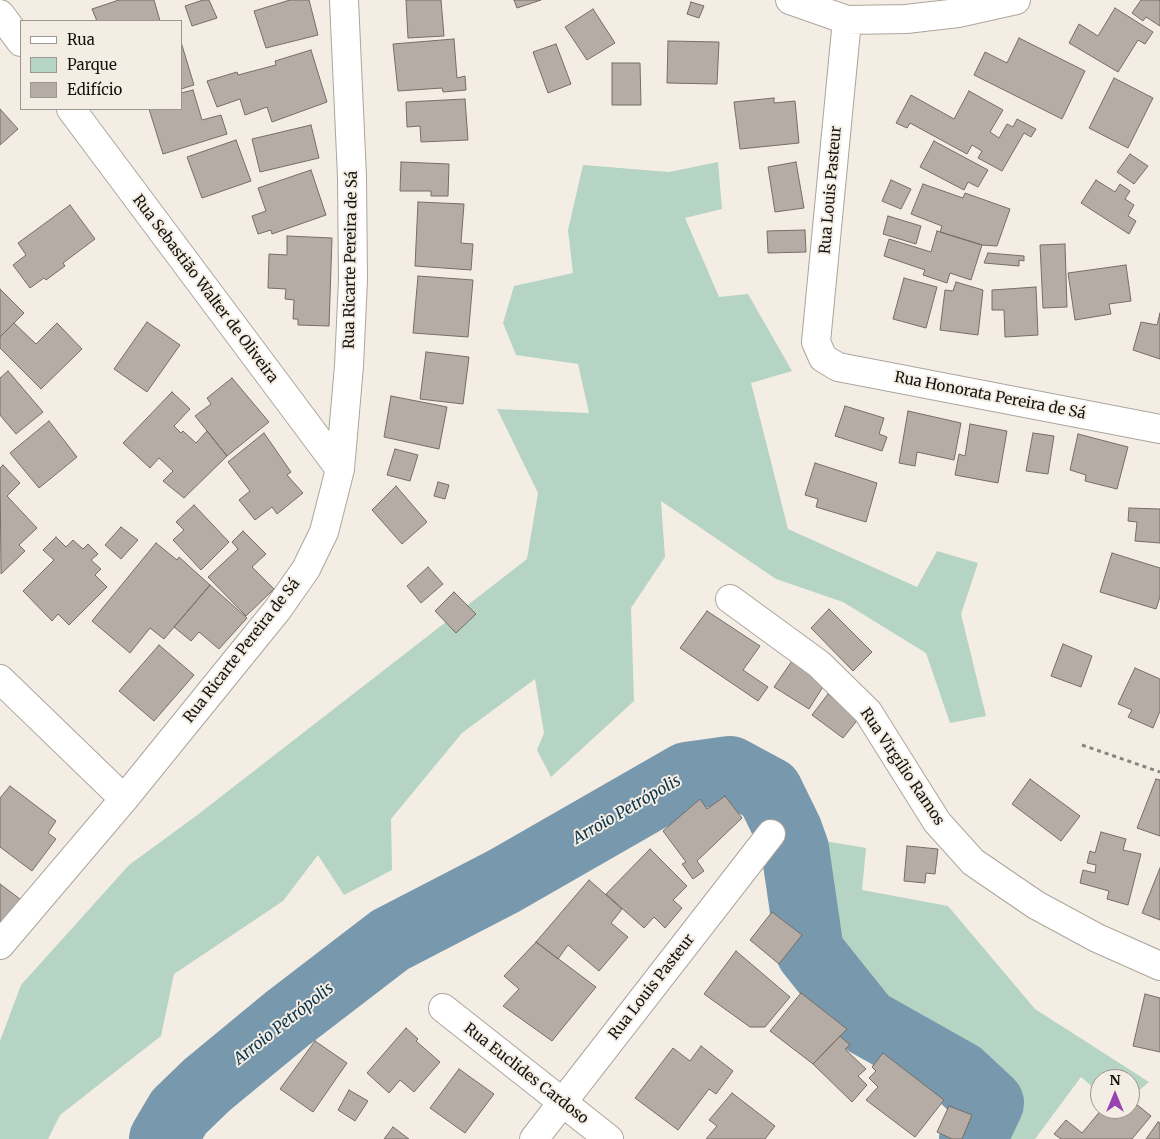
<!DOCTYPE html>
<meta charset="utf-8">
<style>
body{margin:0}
#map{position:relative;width:1160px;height:1139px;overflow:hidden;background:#f4ede4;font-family:Merriweather,serif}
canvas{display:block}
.legend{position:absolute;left:20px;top:20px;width:162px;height:90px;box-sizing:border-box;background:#f4ede4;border:1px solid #9b968f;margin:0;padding:6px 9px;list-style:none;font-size:15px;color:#151310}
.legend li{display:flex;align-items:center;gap:10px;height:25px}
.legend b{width:25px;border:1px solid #9b968f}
.north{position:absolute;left:1090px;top:1069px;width:50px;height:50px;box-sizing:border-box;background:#f4ede4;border:1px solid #9b968f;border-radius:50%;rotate:0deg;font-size:14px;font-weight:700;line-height:20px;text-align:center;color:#151310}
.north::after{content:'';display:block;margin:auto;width:18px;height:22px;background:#9743b2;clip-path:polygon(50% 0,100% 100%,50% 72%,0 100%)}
</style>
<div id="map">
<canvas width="1160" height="1139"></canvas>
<ul class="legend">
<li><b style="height:6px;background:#fff"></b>Rua</li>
<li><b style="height:14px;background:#b5d4c3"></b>Parque</li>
<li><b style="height:14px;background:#b4aca5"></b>Edifício</li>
</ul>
<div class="north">N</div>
</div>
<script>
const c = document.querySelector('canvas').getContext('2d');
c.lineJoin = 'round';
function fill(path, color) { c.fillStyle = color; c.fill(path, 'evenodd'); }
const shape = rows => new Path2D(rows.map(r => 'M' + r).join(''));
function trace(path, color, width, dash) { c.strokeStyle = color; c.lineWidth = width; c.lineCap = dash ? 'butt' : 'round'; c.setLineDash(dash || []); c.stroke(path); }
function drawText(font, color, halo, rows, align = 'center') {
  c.font = font + ' Merriweather,serif'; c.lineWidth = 4; c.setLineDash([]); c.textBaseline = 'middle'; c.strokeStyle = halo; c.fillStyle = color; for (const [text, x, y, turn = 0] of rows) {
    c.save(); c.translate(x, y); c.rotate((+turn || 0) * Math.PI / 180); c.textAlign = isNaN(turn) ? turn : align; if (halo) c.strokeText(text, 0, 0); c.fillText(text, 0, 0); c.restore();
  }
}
const green = shape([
 [718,162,722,209,685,218,719,297,748,294,792,371,751,383,788,529,917,587,937,551,978,563,961,614,986,716,950,723,926,653,843,602,776,579,661,501,665,557,631,608,634,701,551,777,537,750,544,733,535,679,462,733,391,819,392,870,344,895,318,855,283,901,174,974,161,1036,60,1115,48,1139,0,1139,0,1041,21,985,129,865,196,816,527,559,538,493,497,409,589,413,578,364,516,355,503,323,514,286,573,273,568,230,583,165,669,172],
 [818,840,866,848,862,890,948,906,1035,1009,1149,1082,1130,1098,1130,1079,1100,1079,1100,1093,1081,1077,1035,1139,1006,1139,936,1069,930,1046,845,985,812,905]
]);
const river = shape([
 [163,1139,179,1112,207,1085,287,1019,390,940,504,881,687,776,730,770,769,791,789,832,795,849,810,952,866,1022,960,1075,990,1103,973,1139]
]);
const building = shape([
 [119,0,154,0,160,21,97,21,92,9,119,0],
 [203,0,209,0,217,18,192,26,185,6,203,0],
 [290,0,309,0,318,35,266,48,254,11,290,0],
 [406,0,441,0,444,36,408,38,406,0],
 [514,0,541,0,517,8,514,0],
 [1141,0,1160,0,1160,26,1146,17,1143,21,1132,13,1141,0],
 [691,2,704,6,699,18,687,14,691,2],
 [1115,8,1153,32,1145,44,1138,40,1118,72,1069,43,1079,24,1098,36,1115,8],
 [593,9,615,43,587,60,565,27,593,9],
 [1019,38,1085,71,1062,119,974,75,985,52,1007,63,1019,38],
 [454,39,457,78,465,76,466,90,443,92,442,88,398,91,393,44,454,39],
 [668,41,719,42,717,84,667,83,668,41],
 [181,42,194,85,181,89,181,42],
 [556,44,571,84,548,93,533,52,556,44],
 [311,50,327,102,272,122,267,107,245,115,240,99,217,107,207,81,237,72,238,75,276,65,275,61,311,50],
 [612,63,640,63,641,105,612,105,612,63],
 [1114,78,1153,98,1128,148,1089,128,1114,78],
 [193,90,202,120,221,115,227,134,163,154,149,109,181,109,181,93,193,90],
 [969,91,1003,110,990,132,999,138,1007,124,1013,127,1017,119,1036,129,1031,137,1024,133,1002,171,978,158,982,151,972,145,967,154,910,123,907,128,896,123,911,95,954,119,969,91],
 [774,98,774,103,795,101,799,143,740,149,734,102,774,98],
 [465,99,468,140,421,142,420,126,407,127,406,102,465,99],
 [0,109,18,129,0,145,0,109],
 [311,125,319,158,260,172,252,139,311,125],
 [236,140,251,181,202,198,187,157,236,140],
 [934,141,988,170,978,187,968,182,964,190,920,167,934,141],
 [1130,154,1148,166,1134,184,1117,172,1130,154],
 [401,162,449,164,448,196,431,196,431,191,400,191,401,162],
 [796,162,804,208,775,212,768,167,796,162],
 [311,170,326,215,272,234,271,230,258,234,252,216,266,211,258,188,311,170],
 [891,180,911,189,901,209,882,201,891,180],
 [1096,180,1115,192,1120,184,1130,191,1125,199,1134,205,1128,216,1136,221,1129,234,1081,203,1096,180],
 [923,184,963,198,965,193,1010,209,997,246,982,245,940,232,942,226,911,214,923,184],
 [418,202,464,204,461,243,473,244,471,270,415,266,418,202],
 [70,205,95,239,63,263,65,266,46,280,44,278,30,288,13,265,26,255,18,243,70,205],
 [888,216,921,226,916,244,883,234,888,216],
 [805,230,806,252,768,253,767,231,805,230],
 [937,231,982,245,971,280,950,273,947,283,923,275,925,270,884,256,889,239,931,252,937,231],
 [287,236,332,238,329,326,298,325,298,319,293,319,294,300,285,299,286,289,268,288,269,254,287,255,287,236],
 [1065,244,1067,307,1043,308,1040,245,1065,244],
 [988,253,1024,256,1024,261,1019,260,1019,266,984,263,988,253],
 [1126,265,1131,301,1109,304,1111,314,1075,320,1068,273,1126,265],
 [418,276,473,280,468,337,413,333,418,276],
 [904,278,937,287,926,328,893,319,904,278],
 [956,282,983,290,978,335,940,330,945,290,953,291,956,282],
 [1036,287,1038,335,1005,337,1004,310,992,310,992,290,1036,287],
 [0,289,24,313,0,337,0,289],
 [1160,313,1160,359,1133,350,1141,322,1157,325,1160,313],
 [147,322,180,345,147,392,114,369,147,322],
 [14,323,36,344,57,323,82,349,41,389,0,348,0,337,14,323],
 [426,352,469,357,463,404,420,399,426,352],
 [8,371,43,412,16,434,0,415,0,378,8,371],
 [232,378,269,422,227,456,195,416,211,404,207,398,232,378],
 [172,392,190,409,174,426,181,433,183,431,196,443,207,431,227,456,184,498,163,481,173,471,159,458,150,468,123,443,172,392],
 [391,396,447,407,439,449,384,437,391,396],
 [845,406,884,418,879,434,887,437,882,451,835,436,845,406],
 [908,411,961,423,954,460,917,452,915,466,899,463,908,411],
 [49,421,77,457,39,488,10,453,49,421],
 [970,424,1007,431,998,483,955,475,959,454,965,456,970,424],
 [264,433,291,472,287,475,303,493,277,514,272,507,255,520,239,500,250,491,228,462,264,433],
 [1033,433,1054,436,1048,474,1026,471,1033,433],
 [1078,434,1128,447,1117,489,1085,481,1086,475,1070,470,1078,434],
 [395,449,418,455,410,481,387,475,395,449],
 [815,463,877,483,866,522,816,507,818,499,805,495,815,463],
 [3,465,20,483,7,496,37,528,19,545,25,551,1,574,0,468,3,465],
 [438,482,449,485,445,499,434,496,438,482],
 [396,486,427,522,402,544,372,510,396,486],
 [194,505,229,542,201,570,173,540,184,530,176,522,194,505],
 [1129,508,1160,509,1160,543,1135,541,1137,522,1128,521,1129,508],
 [121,527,138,540,121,559,105,545,121,527],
 [243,531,266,554,252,567,274,589,246,616,208,577,238,549,232,542,243,531],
 [56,537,66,547,73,540,83,549,88,544,98,554,91,560,101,569,95,575,107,587,69,625,58,614,52,621,23,591,54,560,43,550,56,537],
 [156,543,177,560,179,557,210,585,164,639,150,628,130,653,92,621,156,543],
 [1112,553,1160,568,1160,597,1156,609,1100,592,1112,553],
 [428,567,443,584,421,603,407,586,428,567],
 [210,585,247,618,219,649,199,632,191,641,174,627,210,585],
 [454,592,476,614,456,633,435,611,454,592],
 [829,609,872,652,853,671,811,628,829,609],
 [707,611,760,646,743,670,768,687,758,701,680,648,707,611],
 [1063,644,1092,656,1081,687,1051,676,1063,644],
 [159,645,194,675,154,721,119,691,159,645],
 [792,661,826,682,809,709,774,687,792,661],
 [1135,668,1160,679,1160,711,1153,728,1128,717,1132,710,1118,704,1135,668],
 [828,694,859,718,843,738,812,715,828,694],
 [1030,779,1080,816,1061,841,1012,804,1030,779],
 [1156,779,1160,780,1160,836,1137,828,1156,779],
 [10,786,56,821,48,833,56,839,32,871,0,847,0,798,10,786],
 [725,796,742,818,697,861,704,871,693,879,682,864,686,862,663,831,700,799,707,809,725,796],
 [1101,832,1126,839,1123,850,1141,854,1128,905,1107,899,1109,891,1080,883,1083,870,1095,873,1096,865,1087,863,1090,851,1095,853,1101,832],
 [907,846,938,849,935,874,926,873,925,883,904,881,907,846],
 [650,849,687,886,673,900,682,908,665,928,654,917,644,928,606,894,650,849],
 [1160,868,1160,920,1142,913,1160,868],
 [589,880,622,909,611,923,628,937,599,971,568,945,558,959,536,942,589,880],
 [0,884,20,899,0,926,0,884],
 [772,912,802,935,779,964,750,940,772,912],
 [536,942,596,987,552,1041,503,1006,519,989,504,976,536,942],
 [736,951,790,997,765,1027,750,1027,704,994,736,951],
 [801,993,847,1029,813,1064,770,1031,801,993],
 [1145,994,1160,998,1160,1052,1133,1046,1145,994],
 [406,1028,418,1039,416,1041,440,1062,414,1092,400,1080,389,1093,367,1073,406,1028],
 [840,1036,850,1045,845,1049,866,1069,858,1076,867,1085,852,1102,813,1064,840,1036],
 [315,1041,347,1063,313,1112,280,1089,315,1041],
 [701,1046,733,1071,716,1094,709,1089,678,1130,635,1098,673,1048,690,1061,701,1046],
 [883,1053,944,1100,915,1137,866,1100,878,1087,869,1078,876,1071,872,1067,883,1053],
 [459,1069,494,1094,465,1133,430,1108,459,1069],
 [349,1090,368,1101,355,1121,338,1110,349,1090],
 [732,1093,775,1126,765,1139,706,1139,717,1126,709,1120,732,1093],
 [1130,1099,1151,1116,1132,1139,1061,1139,1054,1134,1066,1120,1082,1133,1102,1109,1130,1109,1130,1099],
 [949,1106,972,1115,962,1139,952,1139,937,1132,949,1106],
 [1158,1122,1160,1123,1160,1139,1146,1139,1158,1122],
 [393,1127,409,1139,384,1139,393,1127]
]);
const path = shape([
 [1082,745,1160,772]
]);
const minor = shape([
 [790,0,847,20,906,19,958,13,1016,0],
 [0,14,21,42],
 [847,20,816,342,823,358,838,367,1160,429],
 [71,109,340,469],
 [730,599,819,664,868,712,937,822,973,862,1036,905,1097,938,1160,966],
 [0,679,124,799],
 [0,945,124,799,278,609,306,569,324,532,340,469,349,366,353,280,352,177,344,0],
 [443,1008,609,1139],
 [534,1139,771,834]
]);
const streetNames = [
 ["Rua Louis Pasteur",831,190,-85],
 ["Rua Ricarte Pereira de Sá",351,260,-89],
 ["Rua Sebastião Walter de Oliveira",205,289,53],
 ["Rua Honorata Pereira de Sá",990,396,11],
 ["Rua Ricarte Pereira de Sá",242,651,-52],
 ["Rua Virgílio Ramos",902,767,56],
 ["Rua Louis Pasteur",652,987,-52],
 ["Rua Euclides Cardoso",526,1074,38]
];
const waterNames = [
 ["Arroio Petrópolis",627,810,-30],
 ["Arroio Petrópolis",284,1024,-38]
];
fill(green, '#b5d4c3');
trace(river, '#7898ad', 68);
fill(building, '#b4aca5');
trace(building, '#756e67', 1);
trace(minor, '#aca59d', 30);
trace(path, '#89857e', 3, [4, 4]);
trace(minor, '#fff', 28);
drawText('15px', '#151310', '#f4ede4', streetNames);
drawText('italic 16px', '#07344b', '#f4ede4', waterNames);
</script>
